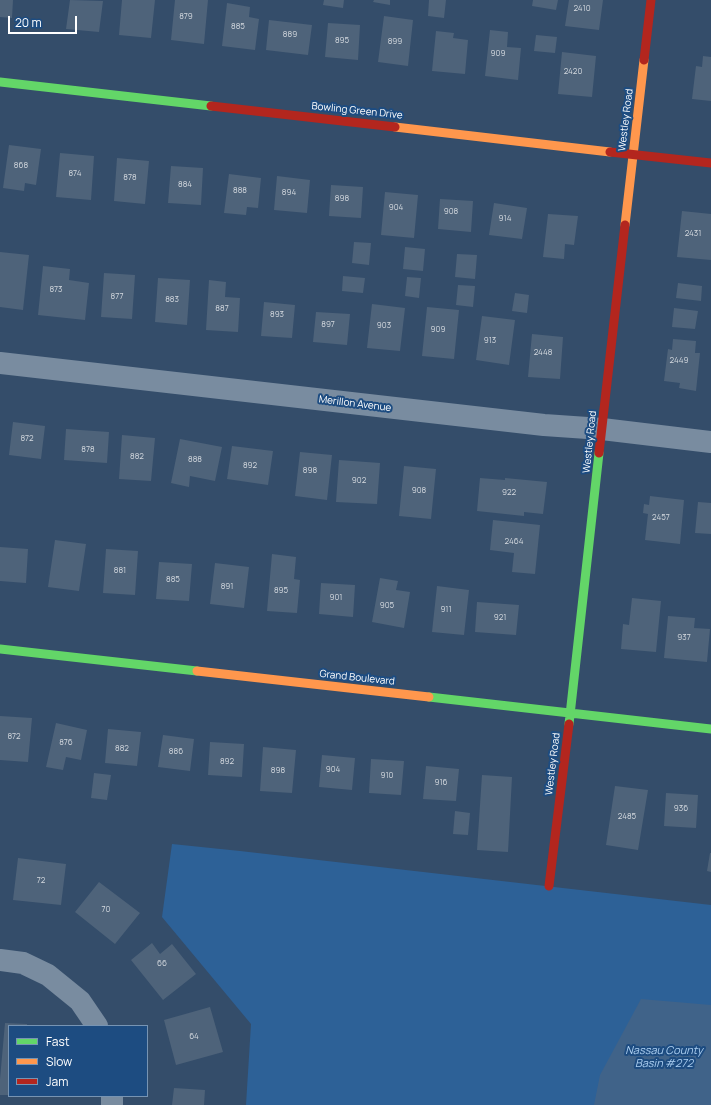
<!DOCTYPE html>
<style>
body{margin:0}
#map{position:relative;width:711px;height:1105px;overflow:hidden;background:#344d6a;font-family:Manrope,sans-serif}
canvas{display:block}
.legend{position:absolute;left:8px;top:1025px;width:140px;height:72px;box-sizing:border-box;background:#1d4c81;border:1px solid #7794b3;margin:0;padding:5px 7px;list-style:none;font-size:12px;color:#fff}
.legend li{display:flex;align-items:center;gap:8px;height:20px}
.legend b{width:20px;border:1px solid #7794b3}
.scale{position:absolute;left:8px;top:16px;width:69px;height:18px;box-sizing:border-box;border:2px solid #fff;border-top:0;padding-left:5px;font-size:12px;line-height:14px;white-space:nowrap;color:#fff;-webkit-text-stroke:3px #1d4c81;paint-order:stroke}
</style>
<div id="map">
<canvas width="711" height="1105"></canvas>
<ul class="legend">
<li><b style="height:5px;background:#63d668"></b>Fast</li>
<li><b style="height:5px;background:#ff974d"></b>Slow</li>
<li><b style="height:5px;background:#b3261e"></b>Jam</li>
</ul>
<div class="scale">20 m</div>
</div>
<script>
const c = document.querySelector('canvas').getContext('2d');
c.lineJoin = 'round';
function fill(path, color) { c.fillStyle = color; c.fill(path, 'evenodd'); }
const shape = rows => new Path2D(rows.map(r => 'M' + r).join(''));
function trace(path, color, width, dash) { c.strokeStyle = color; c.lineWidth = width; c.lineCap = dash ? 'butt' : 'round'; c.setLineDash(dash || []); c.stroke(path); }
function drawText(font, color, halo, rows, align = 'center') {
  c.font = font + ' Manrope,sans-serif'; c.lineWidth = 4; c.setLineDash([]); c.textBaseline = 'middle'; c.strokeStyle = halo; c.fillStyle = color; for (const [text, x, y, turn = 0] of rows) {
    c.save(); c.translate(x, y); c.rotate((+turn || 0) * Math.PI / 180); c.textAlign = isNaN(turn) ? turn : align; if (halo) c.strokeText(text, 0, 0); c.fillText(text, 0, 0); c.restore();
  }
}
const green = shape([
 [172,844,240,851,711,905,711,1105,246,1105,251,1024,162,917]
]);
const water = shape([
 [641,999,711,1005,711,1105,594,1105,600,1075]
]);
const building = shape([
 [0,0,13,0,12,18,0,17],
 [70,0,103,1,99,32,66,29],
 [122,0,155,0,151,38,119,35],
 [175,0,208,0,204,44,171,40],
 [324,0,344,0,343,8,323,5],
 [374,0,390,0,390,5,373,2],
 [429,0,446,0,444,18,428,16],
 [533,0,558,0,556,10,532,6],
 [569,0,603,0,599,30,565,26],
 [227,3,250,7,249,17,259,19,255,50,222,46],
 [384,16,413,20,408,66,378,62],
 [269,20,312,25,308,55,266,50],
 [328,23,360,25,358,60,325,57],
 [490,30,508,32,507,47,521,48,518,80,485,76],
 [436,31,454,33,453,38,468,40,465,74,432,71],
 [536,35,557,37,555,53,534,51],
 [562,52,596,56,592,97,558,94],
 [703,56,711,57,711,101,692,99,696,66,702,67],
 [9,145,41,149,36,185,25,183,24,191,3,188],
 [60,153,94,156,91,200,56,197],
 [117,158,149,161,145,204,114,201],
 [171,166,203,168,201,205,168,203],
 [229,174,261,178,258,208,247,207,246,215,224,213],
 [277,176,310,180,307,213,274,210],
 [331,185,363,187,361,218,329,216],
 [385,192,418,195,414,238,381,235],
 [440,199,473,201,471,232,438,229],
 [494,203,527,208,522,239,489,235],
 [682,211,711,214,711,260,677,257],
 [548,214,578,216,574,245,565,244,564,259,543,257],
 [354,242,371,243,369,265,352,263],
 [405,247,425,249,423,271,403,269],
 [0,252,29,255,23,310,0,307],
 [457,254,477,255,475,279,455,277],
 [43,266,70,269,69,280,89,283,85,320,38,315],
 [104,273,135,275,132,319,101,317],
 [343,276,365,278,363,293,342,291],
 [407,277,421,278,419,298,405,296],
 [158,278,190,280,187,325,155,322],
 [209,280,226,282,225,297,240,298,238,332,206,330],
 [678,283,702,286,701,301,676,298],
 [458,285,475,286,473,307,456,305],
 [515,293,529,295,527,313,512,311],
 [264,302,295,305,292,338,261,336],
 [372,304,405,308,400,351,367,348],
 [427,307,459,310,454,359,422,356],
 [674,308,698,311,695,329,672,327],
 [316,312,350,314,347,345,313,342],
 [482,316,515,320,509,365,476,360],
 [532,334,563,337,560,379,528,377],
 [673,339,696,341,695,353,700,353,696,391,679,388,680,383,664,381,668,349,672,350],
 [13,422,45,426,41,459,9,455],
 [66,429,109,432,107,463,64,460],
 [122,435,155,438,151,481,119,479],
 [180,439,222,447,215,481,190,476,189,487,171,483],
 [232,446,273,451,268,485,227,479],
 [300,452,332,455,327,500,295,496],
 [339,460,380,463,377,504,336,502],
 [404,466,436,469,431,519,399,516],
 [480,478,505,480,505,478,547,482,543,514,524,512,524,516,477,511],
 [650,496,684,500,680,544,645,540,648,514,643,513,644,504,649,505],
 [698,502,711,503,711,534,695,533],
 [493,520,540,525,535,574,512,572,514,553,490,550],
 [55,540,86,544,79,591,48,587],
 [0,547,28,549,26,583,0,581],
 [106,549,138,551,135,595,103,593],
 [272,554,296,557,294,579,300,580,297,613,267,611],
 [159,562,192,564,189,601,156,599],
 [215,563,249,567,244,608,210,604],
 [380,578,398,581,396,590,410,592,404,628,372,622],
 [321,583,355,585,353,617,319,614],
 [437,586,469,590,464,635,432,632],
 [632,598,661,601,656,652,621,649,623,624,629,625],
 [477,602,519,605,516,635,475,632],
 [668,616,695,618,694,628,710,629,707,662,664,658],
 [0,716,32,718,28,762,0,760],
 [56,723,87,730,81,760,66,757,63,770,46,767],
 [108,729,141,732,137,766,105,763],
 [163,735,194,739,190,771,158,767],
 [210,742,244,744,242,777,208,775],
 [263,747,296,750,292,793,260,791],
 [322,755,355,758,352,790,319,787],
 [371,759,404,761,401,795,369,793],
 [426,766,459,769,456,801,423,799],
 [94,773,111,775,107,800,91,798],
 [482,775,512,777,508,852,477,850],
 [615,786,648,790,638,850,606,845],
 [666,793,698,795,696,828,664,826],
 [455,811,470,813,468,835,453,834],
 [710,853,711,853,711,872,707,871],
 [18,858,66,864,61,905,13,900],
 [99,882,140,913,115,944,75,912],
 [152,943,160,954,172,944,196,974,163,1000,131,960],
 [210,1007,223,1052,176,1065,164,1020],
 [5,1023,27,1024,27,1026,9,1026,9,1095,0,1095,0,1079],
 [174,1088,205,1090,204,1105,172,1105]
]);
const street = shape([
 [0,363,544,425,602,429,711,442],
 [0,960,23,963,48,975,80,1001,97,1026],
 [112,1105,112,1096]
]);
const fast = shape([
 [0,82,211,106],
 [0,649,197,671],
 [429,697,711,729],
 [569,724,599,453]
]);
const slow = shape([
 [395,127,610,152],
 [625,225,644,60],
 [197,671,429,697]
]);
const jam = shape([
 [644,60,651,0],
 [211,106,395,127],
 [610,152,711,163],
 [599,453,625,225],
 [549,886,569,724]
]);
const numberNames = [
 ["2410",582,9],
 ["879",186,17],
 ["885",238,27],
 ["889",290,35],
 ["895",342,41],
 ["899",395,42],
 ["909",498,54],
 ["2420",573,72],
 ["868",21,166],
 ["874",75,174],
 ["878",130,178],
 ["884",185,185],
 ["888",240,191],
 ["894",289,193],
 ["898",342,199],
 ["904",396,208],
 ["908",451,212],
 ["914",505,219],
 ["2431",693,234],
 ["873",56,290],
 ["877",117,297],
 ["883",172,300],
 ["887",222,309],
 ["893",277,315],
 ["897",328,325],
 ["903",384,326],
 ["909",438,330],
 ["913",490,341],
 ["2448",543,353],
 ["2449",679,361],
 ["872",27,439],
 ["878",88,450],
 ["882",137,457],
 ["888",195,460],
 ["892",250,466],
 ["898",310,471],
 ["902",359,481],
 ["908",419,491],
 ["922",509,493],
 ["2457",661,518],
 ["2464",514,542],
 ["881",120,571],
 ["885",173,580],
 ["891",227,587],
 ["895",281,591],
 ["901",336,598],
 ["905",387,606],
 ["911",446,610],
 ["921",500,618],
 ["937",684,638],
 ["872",14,737],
 ["876",66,743],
 ["882",122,749],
 ["886",176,752],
 ["892",227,762],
 ["904",333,770],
 ["898",278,771],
 ["910",387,776],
 ["916",441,783],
 ["936",681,809],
 ["2485",627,817],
 ["72",41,881],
 ["70",106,910],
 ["66",162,964],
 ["64",194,1037]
];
const streetNames = [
 ["Bowling Green Drive",357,111,6],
 ["Westley Road",626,120,-83],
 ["Merillon Avenue",355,404,7],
 ["Westley Road",590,442,-84],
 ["Grand Boulevard",357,678,6],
 ["Westley Road",553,764,-83]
];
const waterNames = [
 ["Nassau County",664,1051],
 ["Basin #272",664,1064]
];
fill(green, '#2d6197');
fill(water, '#406389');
fill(building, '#4e637a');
trace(street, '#798ca0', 22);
trace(fast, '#63d668', 9);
trace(slow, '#ff974d', 9);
trace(jam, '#b3261e', 9);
drawText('8px', '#d3d8de', null, numberNames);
drawText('10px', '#fff', '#1d4c81', streetNames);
drawText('italic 11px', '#accff1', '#1d4c81', waterNames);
</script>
